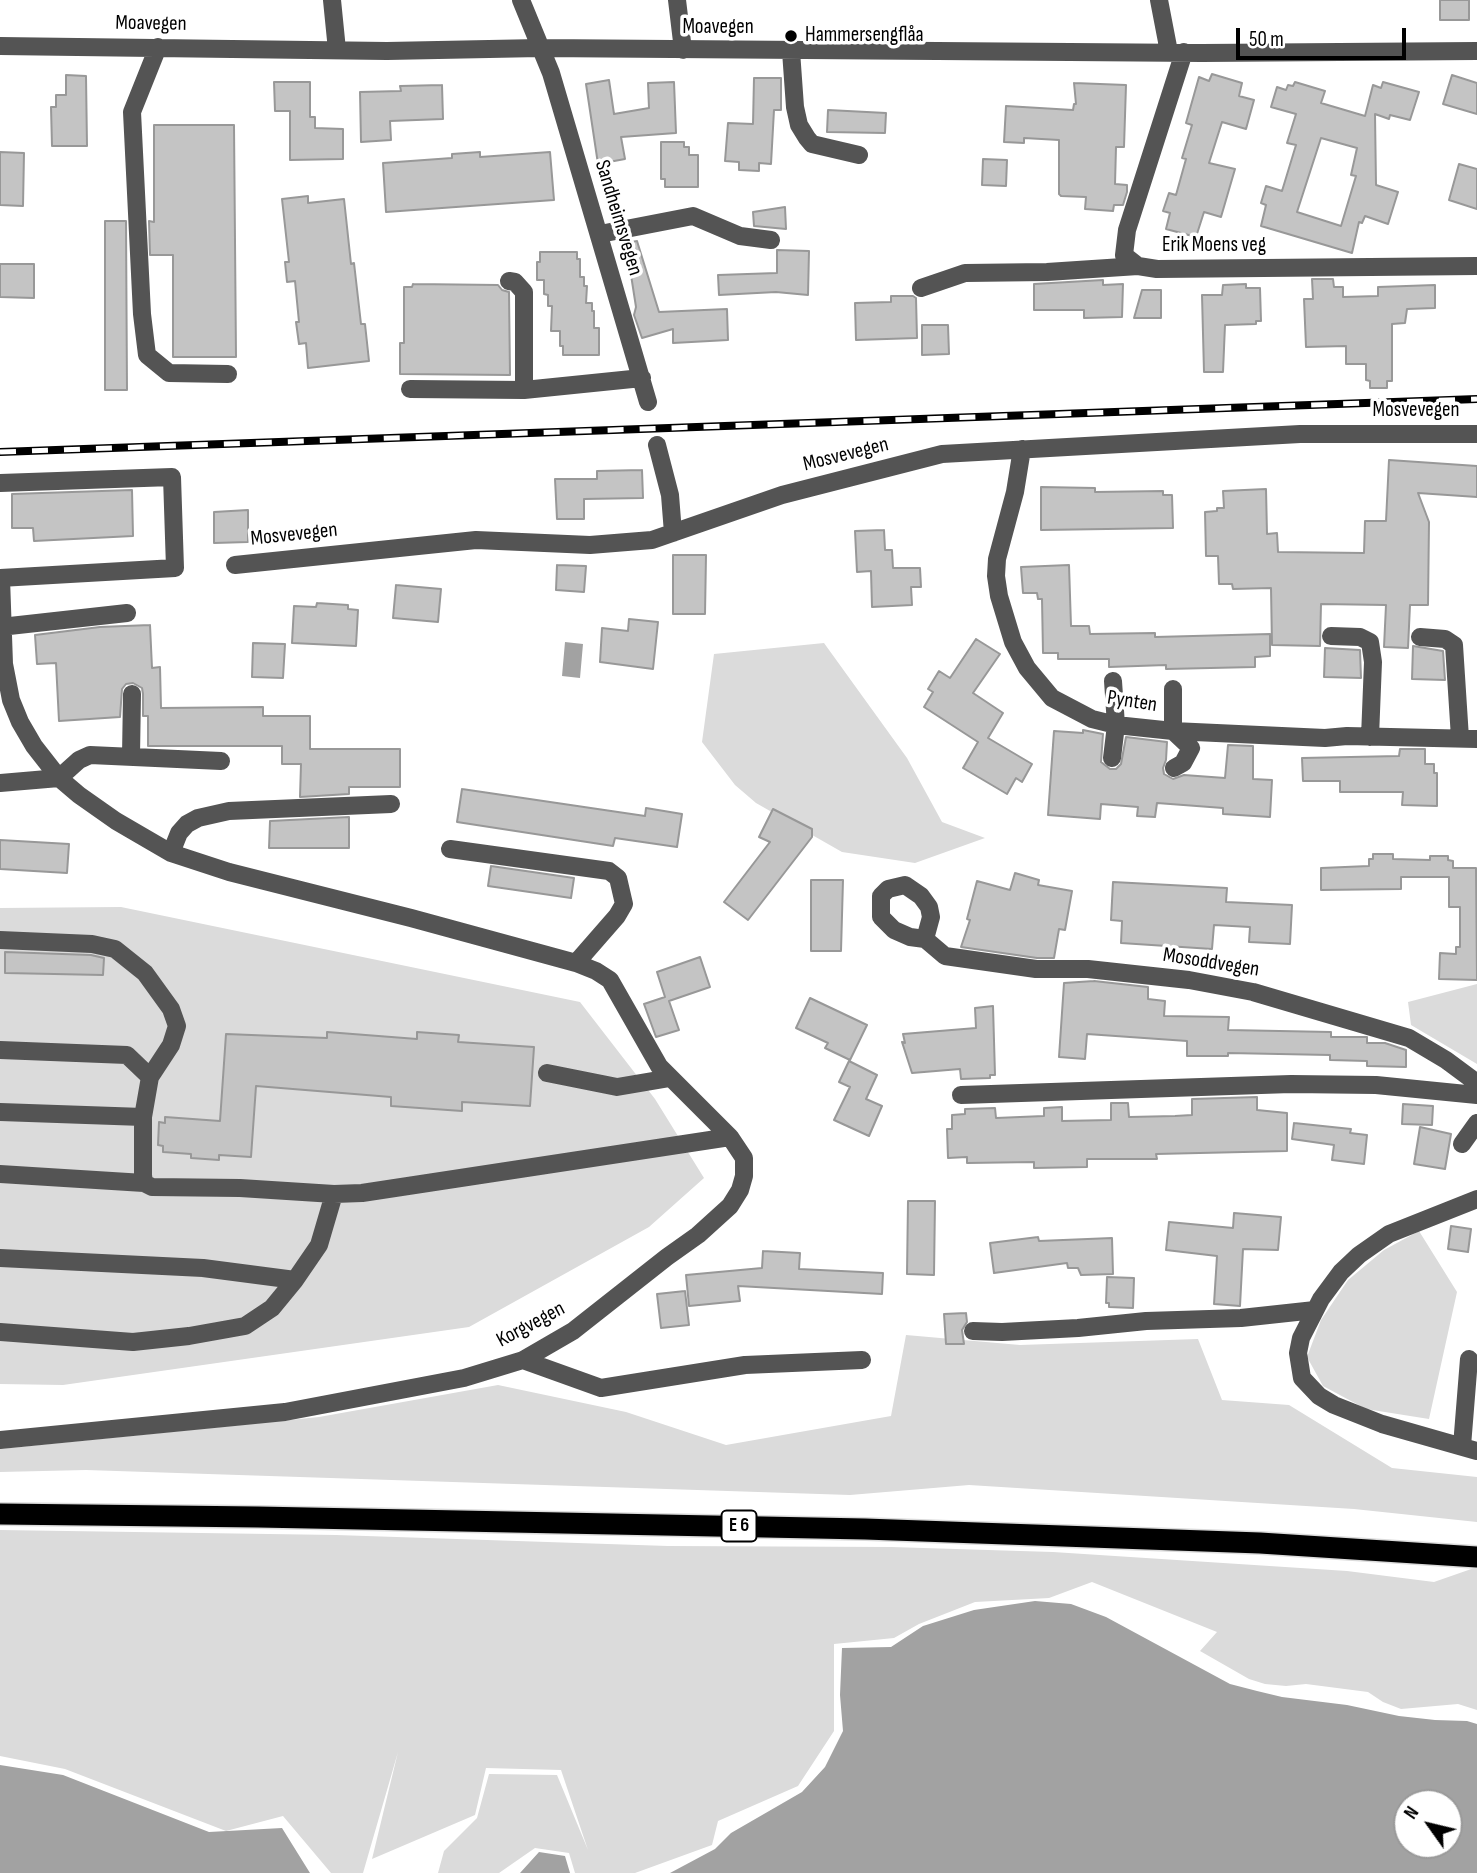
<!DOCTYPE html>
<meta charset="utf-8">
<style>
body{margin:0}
#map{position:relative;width:1477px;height:1873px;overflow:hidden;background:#fff;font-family:"Sofia Sans Condensed",sans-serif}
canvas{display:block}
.north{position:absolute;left:1393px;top:1789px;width:70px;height:70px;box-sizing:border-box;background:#fff;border:2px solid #999;border-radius:50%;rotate:304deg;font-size:19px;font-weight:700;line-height:28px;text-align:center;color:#000}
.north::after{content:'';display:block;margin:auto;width:24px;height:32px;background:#000;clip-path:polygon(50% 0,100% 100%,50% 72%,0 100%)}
.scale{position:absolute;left:1236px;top:28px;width:170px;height:32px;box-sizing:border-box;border:4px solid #000;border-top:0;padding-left:9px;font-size:21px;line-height:24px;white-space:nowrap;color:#000;-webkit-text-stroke:5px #fff;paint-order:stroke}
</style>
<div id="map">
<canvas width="1477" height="1873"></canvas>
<div class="north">N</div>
<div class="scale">50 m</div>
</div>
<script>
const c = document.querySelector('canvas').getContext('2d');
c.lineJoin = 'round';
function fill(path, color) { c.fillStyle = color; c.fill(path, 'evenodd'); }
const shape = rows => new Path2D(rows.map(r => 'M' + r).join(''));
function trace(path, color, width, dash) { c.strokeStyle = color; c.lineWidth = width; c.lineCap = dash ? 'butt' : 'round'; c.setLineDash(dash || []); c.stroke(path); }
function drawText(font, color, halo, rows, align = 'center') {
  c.font = font + ' "Sofia Sans Condensed",sans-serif'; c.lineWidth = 7; c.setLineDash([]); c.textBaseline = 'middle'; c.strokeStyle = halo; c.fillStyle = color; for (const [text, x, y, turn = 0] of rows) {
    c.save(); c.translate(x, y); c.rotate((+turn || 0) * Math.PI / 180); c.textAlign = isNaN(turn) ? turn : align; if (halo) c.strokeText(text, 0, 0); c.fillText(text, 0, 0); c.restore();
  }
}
const green = shape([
 [824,643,907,758,942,822,985,838,915,863,842,852,756,803,735,785,702,742,714,654],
 [121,907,580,1002,655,1099,704,1178,649,1227,469,1327,63,1385,0,1384,0,908],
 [1477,984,1477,1064,1411,1025,1408,1002],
 [1419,1231,1457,1292,1429,1419,1366,1409,1323,1386,1307,1357,1321,1320,1348,1280,1384,1250],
 [906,1335,1020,1345,1198,1339,1222,1400,1289,1405,1392,1468,1477,1477,1477,1522,1354,1509,969,1485,850,1495,86,1470,0,1472,0,1449,319,1417,498,1385,626,1412,726,1445,891,1416],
 [0,1530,336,1535,668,1546,891,1547,1053,1552,1347,1571,1434,1582,1477,1567,1477,1710,1458,1704,1401,1709,1383,1702,1368,1692,1306,1684,1286,1686,1265,1684,1249,1679,1200,1651,1217,1632,1092,1582,1049,1598,975,1602,919,1624,894,1638,834,1644,834,1731,798,1786,718,1821,712,1845,635,1873,575,1873,569,1853,535,1848,499,1873,438,1873,444,1851,477,1818,489,1774,557,1775,588,1850,561,1770,486,1768,475,1815,372,1859,398,1752,363,1873,331,1873,283,1816,226,1831,65,1769,0,1756]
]);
const water = shape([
 [565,642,583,644,580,678,562,676],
 [1035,1601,1071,1604,1106,1617,1230,1684,1257,1691,1282,1697,1347,1705,1399,1716,1435,1720,1467,1721,1477,1724,1477,1873,670,1873,715,1849,731,1833,802,1792,825,1767,843,1731,840,1695,842,1648,891,1647,923,1626,974,1610],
 [1407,1803,1449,1803,1449,1845,1407,1845],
 [0,1765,63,1775,209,1832,282,1828,310,1873,0,1873],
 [539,1852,565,1856,570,1873,520,1873]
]);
const building = shape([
 [1440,0,1469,0,1469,20,1440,20,1440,0],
 [1212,74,1242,83,1239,96,1254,100,1246,129,1222,122,1209,163,1235,169,1221,217,1204,212,1196,237,1166,229,1170,213,1163,211,1169,193,1176,195,1186,159,1182,158,1192,125,1186,123,1199,77,1209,81,1212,74],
 [66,75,86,76,87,146,52,146,51,107,56,107,56,95,66,95,66,75],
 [1452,75,1477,83,1477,114,1443,104,1452,75],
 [754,78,781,78,781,110,774,110,771,164,759,163,759,171,739,170,739,162,725,161,728,123,753,124,754,78],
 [609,80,614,114,649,108,648,83,674,82,676,133,621,137,625,159,598,164,586,84,609,80],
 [274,82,310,82,310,117,315,117,315,128,343,129,343,159,290,160,290,111,275,111,274,82],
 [1295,82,1325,91,1321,103,1365,116,1373,85,1381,88,1383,82,1419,92,1410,120,1390,115,1389,119,1375,114,1376,185,1398,192,1388,224,1365,216,1362,223,1359,222,1352,253,1261,226,1266,205,1261,203,1266,186,1282,191,1296,145,1287,143,1296,114,1271,107,1277,87,1286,90,1288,85,1293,86,1295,82],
 [1321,138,1357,148,1351,175,1356,176,1341,226,1297,212,1321,138],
 [1074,83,1126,85,1124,147,1116,147,1115,184,1127,185,1127,192,1123,205,1114,205,1113,211,1085,209,1086,197,1061,196,1059,194,1059,140,1024,138,1024,143,1004,142,1006,106,1073,110,1074,104,1076,104,1074,83],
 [442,85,443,119,390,121,391,140,361,142,360,92,401,91,400,86,442,85],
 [828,110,886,113,885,133,827,132,828,110],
 [154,125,234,125,236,357,173,357,173,255,150,255,149,221,154,222,154,125],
 [661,142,684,142,684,147,689,147,689,155,698,155,698,187,665,187,665,179,661,179,661,142],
 [0,152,24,153,23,206,0,205,0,152],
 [480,152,480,157,550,152,554,200,386,212,383,163,452,158,452,154,480,152],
 [983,159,1007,160,1006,186,982,185,983,159],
 [1459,164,1477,169,1477,209,1449,200,1459,164],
 [308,196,308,203,344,199,351,264,354,263,361,324,365,324,369,361,308,368,306,343,299,344,296,322,299,322,295,281,287,282,285,262,289,262,282,199,308,196],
 [785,207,786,229,754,226,753,212,785,207],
 [105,221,126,221,127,390,105,390,105,221],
 [637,241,659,312,727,309,728,340,673,343,673,329,642,338,634,315,636,307,626,243,637,241],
 [777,250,809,251,808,295,776,292,719,295,718,275,777,273,777,250],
 [540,252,577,252,577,259,580,259,580,277,584,277,584,286,587,286,586,303,592,303,592,311,594,311,594,328,599,328,599,355,563,355,563,346,560,346,560,331,551,331,552,306,548,306,548,295,544,294,544,280,537,280,537,262,540,262,540,252],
 [0,264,34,264,34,298,0,297,0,264],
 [1312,279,1333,279,1334,287,1343,287,1343,297,1378,296,1378,287,1435,285,1435,308,1407,309,1405,323,1392,324,1392,381,1387,381,1387,388,1370,388,1370,381,1366,380,1366,364,1346,364,1346,346,1306,347,1304,299,1313,299,1312,279],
 [1103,280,1103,285,1123,284,1122,317,1084,318,1084,310,1034,310,1034,284,1103,280],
 [413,284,498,285,502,290,509,292,510,375,400,374,400,343,404,343,404,287,412,287,413,284],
 [1246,284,1246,288,1260,288,1261,321,1256,321,1256,324,1225,325,1223,372,1204,372,1202,295,1222,295,1223,285,1246,284],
 [1142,290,1161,290,1161,318,1134,318,1142,290],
 [891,296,913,296,916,298,917,338,856,340,855,303,891,302,891,296],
 [922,325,948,325,949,354,922,355,922,325],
 [1389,460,1477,466,1477,497,1418,493,1429,522,1428,605,1410,605,1408,648,1384,647,1386,605,1321,604,1320,646,1272,645,1271,588,1233,589,1232,584,1219,584,1218,556,1206,556,1205,512,1217,511,1217,508,1224,508,1223,491,1266,489,1267,534,1277,533,1278,552,1364,553,1365,521,1386,521,1389,460],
 [642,470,643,498,584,499,584,519,557,519,555,479,597,479,597,471,642,470],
 [1041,487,1095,488,1095,492,1163,491,1163,495,1172,495,1173,528,1041,530,1041,487],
 [132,490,133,536,34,541,33,528,12,528,12,494,132,490],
 [248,510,248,542,214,543,214,512,248,510],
 [884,530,885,550,892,550,893,568,920,568,921,587,911,587,912,605,872,607,871,571,857,572,855,531,884,530],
 [673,555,706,555,705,614,673,614,673,555],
 [557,565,586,566,584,592,556,590,557,565],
 [1069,565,1071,626,1089,626,1090,634,1155,633,1155,637,1270,634,1270,656,1255,657,1255,667,1166,669,1166,665,1109,667,1109,659,1058,659,1058,653,1043,653,1042,599,1038,599,1037,593,1023,593,1021,567,1069,565],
 [396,585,441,589,438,622,393,618,396,585],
 [317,603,348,605,348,609,358,610,356,646,292,643,294,606,316,607,317,603],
 [629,619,658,622,653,669,600,662,602,628,628,631,629,619],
 [150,625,152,668,160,667,161,708,263,707,263,716,310,716,310,749,400,749,400,787,349,787,349,794,300,797,301,764,282,764,282,746,148,746,148,716,143,716,143,694,142,688,133,683,126,684,122,689,120,717,59,721,56,663,37,664,35,635,100,627,150,625],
 [976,639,1000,654,973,693,1003,713,988,738,1032,764,1022,782,1016,778,1007,794,963,768,978,742,924,707,933,692,928,689,939,671,950,678,976,639],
 [253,643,285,644,283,678,252,677,253,643],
 [1413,646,1443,651,1445,680,1412,679,1413,646],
 [1325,648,1360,650,1361,678,1324,677,1325,648],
 [1083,730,1103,734,1101,762,1110,769,1116,769,1121,764,1126,737,1167,742,1166,760,1163,768,1164,774,1173,779,1184,775,1225,778,1228,745,1253,746,1253,779,1272,780,1270,817,1223,814,1223,808,1157,803,1155,817,1137,816,1138,807,1101,804,1100,819,1048,815,1054,731,1083,733,1083,730],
 [1400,749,1425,749,1425,764,1434,764,1434,773,1437,773,1437,806,1402,805,1403,792,1340,792,1340,781,1303,781,1302,758,1399,756,1400,749],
 [462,789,645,816,646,808,682,814,677,847,615,838,613,846,457,822,462,789],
 [773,809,812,829,812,837,748,920,724,902,770,842,759,837,773,809],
 [349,817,349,848,269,848,270,821,349,817],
 [0,840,69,844,67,873,0,869,0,840],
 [1373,854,1393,854,1393,859,1430,860,1430,856,1448,856,1448,860,1453,861,1453,868,1476,868,1477,980,1439,979,1440,953,1456,954,1456,947,1460,947,1460,907,1449,907,1449,877,1401,877,1401,889,1321,890,1321,868,1369,866,1369,859,1373,859,1373,854],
 [491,866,574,878,571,898,488,886,491,866],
 [1015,873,1039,880,1038,885,1072,891,1065,930,1059,929,1054,958,1037,958,961,947,970,920,967,919,977,881,1010,890,1015,873],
 [811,880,843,880,841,951,811,951,811,880],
 [1113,882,1227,888,1226,902,1292,905,1290,944,1249,942,1250,927,1214,925,1212,949,1121,943,1122,921,1111,920,1113,882],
 [5,952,91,955,104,958,103,975,5,973,5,952],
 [700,957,710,987,669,1001,679,1030,656,1037,644,1004,665,997,657,972,700,957],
 [1094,981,1148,987,1148,999,1165,1001,1164,1016,1229,1017,1228,1030,1331,1032,1331,1037,1367,1037,1367,1043,1385,1043,1406,1050,1406,1067,1367,1066,1367,1061,1330,1060,1330,1055,1228,1053,1228,1056,1187,1056,1187,1041,1087,1034,1085,1059,1059,1057,1064,983,1094,981],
 [810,998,867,1025,850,1060,825,1048,828,1043,796,1028,810,998],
 [993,1006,995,1075,990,1075,990,1078,961,1079,960,1069,912,1073,902,1042,905,1043,903,1034,976,1028,975,1008,993,1006],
 [327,1032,417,1039,417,1032,459,1035,458,1042,534,1047,530,1106,462,1102,462,1111,391,1106,391,1097,256,1086,251,1157,219,1155,219,1160,191,1158,191,1154,163,1152,163,1146,158,1145,159,1122,165,1123,165,1117,220,1121,226,1034,327,1038,327,1032],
 [849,1061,877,1075,866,1099,882,1106,869,1136,834,1120,850,1087,839,1082,849,1061],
 [1257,1097,1257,1110,1287,1113,1287,1151,1156,1154,1157,1159,1087,1159,1087,1167,1034,1168,1034,1162,967,1163,967,1157,948,1158,947,1129,952,1129,952,1115,965,1114,965,1109,995,1108,996,1118,1044,1116,1044,1108,1062,1107,1062,1121,1111,1120,1111,1103,1128,1103,1129,1117,1175,1116,1192,1115,1192,1099,1257,1097],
 [1403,1104,1433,1106,1432,1125,1402,1124,1403,1104],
 [1294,1123,1351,1129,1350,1133,1367,1135,1364,1164,1332,1160,1334,1145,1292,1139,1294,1123],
 [1420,1127,1451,1134,1445,1169,1414,1164,1420,1127],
 [908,1201,935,1201,934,1275,907,1274,908,1201],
 [1234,1213,1281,1217,1278,1250,1243,1249,1240,1306,1214,1304,1217,1256,1166,1250,1169,1222,1233,1228,1234,1213],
 [1451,1226,1471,1229,1468,1252,1448,1249,1451,1226],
 [1038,1237,1039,1241,1112,1238,1113,1274,1081,1275,1078,1268,1068,1268,1067,1263,994,1273,990,1243,1038,1237],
 [763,1251,800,1253,799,1269,883,1273,882,1294,738,1286,740,1301,689,1306,686,1275,762,1268,763,1251],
 [1107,1277,1134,1278,1133,1308,1109,1307,1109,1303,1106,1303,1107,1277],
 [685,1291,689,1325,661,1328,657,1294,685,1291],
 [966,1313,967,1322,962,1330,964,1344,946,1344,944,1314,966,1313]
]);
const minor = shape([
 [332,0,337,50],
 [521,0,551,73,648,402],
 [677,0,683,50],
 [1159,0,1169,52],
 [0,46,387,51,540,48,1202,53,1477,51],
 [158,47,132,112,142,314,147,355,169,373,228,374],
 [791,51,795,107,799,125,807,138,812,144,859,155],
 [1184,52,1127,230,1124,255,1138,266,1157,269,1477,266],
 [600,234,693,216,740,236,771,240],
 [509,281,515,282,524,292,524,390],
 [921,288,965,273,1047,272,1138,266],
 [410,389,524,390,642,378],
 [657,445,670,495,673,533],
 [1022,449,1015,492,997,559,996,576,999,596,1013,642,1027,668,1052,698,1092,719,1116,725,1173,731,1325,738,1347,736,1477,739],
 [0,483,172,477,175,568,0,578],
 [235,565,476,540,590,545,652,540,782,495,942,454,1300,434,1477,434],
 [0,627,127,613],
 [1331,636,1360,637,1370,642,1373,662,1370,737],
 [1420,637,1445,639,1454,645,1460,738],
 [1173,689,1173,731,1191,748,1183,763,1174,768],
 [131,756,132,694],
 [1112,758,1116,725,1113,681],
 [0,783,59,778,79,760,90,755,221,761],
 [450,849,609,871,618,878,624,904,617,916,576,963],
 [171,853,179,833,187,824,198,818,229,811,391,804],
 [925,939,931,917,929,907,921,896,905,885,888,889,881,896,881,917,894,930,910,937,925,939,945,956,1036,969,1088,969,1189,980,1253,992,1409,1038,1446,1060,1477,1083],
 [0,940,92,944,115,949,145,973,171,1009,177,1026,171,1045,150,1077,143,1117,143,1175,144,1183,152,1187,240,1188,334,1194,362,1193,730,1137],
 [0,1050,127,1055,150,1077],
 [547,1073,617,1087,670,1078],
 [961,1095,1291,1084,1376,1085,1477,1095],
 [0,1112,143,1117],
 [1462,1144,1477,1123],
 [0,1174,144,1183],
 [1477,1199,1389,1234,1359,1255,1341,1272,1321,1299,1301,1338,1298,1353,1302,1378,1319,1396,1334,1405,1382,1424,1477,1451],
 [0,1258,203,1268,295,1280,319,1245,334,1194],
 [973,1331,1002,1332,1078,1328,1146,1321,1241,1318,1315,1310],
 [0,1332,133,1342,189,1336,245,1326,272,1308,295,1280],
 [523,1360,601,1388,745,1365,862,1360],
 [0,1440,285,1412,464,1378,523,1360,573,1331,667,1257,698,1235,730,1206,740,1190,744,1176,744,1158,730,1137,659,1066,610,980,596,971,576,963,411,918,229,872,171,853,116,821,79,795,59,778,34,746,20,722,11,700,4,664,1,578],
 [1462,1446,1469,1359]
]);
const highway = shape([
 [0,1514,258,1517,865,1529,1260,1543,1477,1557]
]);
const rail = shape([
 [0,452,1477,399]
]);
const markers = [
 [791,36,7,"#000"]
];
const shields = [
 [739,1526,35]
];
const shieldNames = [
 ["E 6",739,1526]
];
const streetNames = [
 ["Moavegen",151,24,1],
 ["Moavegen",718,28],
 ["Sandheimsvegen",618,218,73],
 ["Erik Moens veg",1214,246],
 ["Mosvevegen",1416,411],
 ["Mosvevegen",846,455,-14],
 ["Mosvevegen",294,535,-6],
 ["Pynten",1132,702,9],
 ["Mosoddvegen",1211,963,9],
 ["Korgvegen",531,1325,-28]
];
const poiNames = [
 ["Hammersengflåa",805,36]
];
fill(green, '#dbdbdb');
fill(water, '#a2a2a2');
fill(building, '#c4c4c4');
trace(building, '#989898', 2);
trace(highway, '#dbdbdb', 24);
trace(minor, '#545454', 18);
trace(highway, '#000', 21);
trace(rail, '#000', 8);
trace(rail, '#fff', 5, [16]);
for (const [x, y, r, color] of markers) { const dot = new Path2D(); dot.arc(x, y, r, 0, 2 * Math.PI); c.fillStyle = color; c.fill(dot); trace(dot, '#fff', 2.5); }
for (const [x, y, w] of shields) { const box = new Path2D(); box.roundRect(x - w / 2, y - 15.5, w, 31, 5); c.fillStyle = '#fff'; c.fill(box); trace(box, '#000', 2); }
drawText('bold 19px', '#000', null, shieldNames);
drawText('21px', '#000', '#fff', streetNames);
drawText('21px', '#000', '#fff', poiNames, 'left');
</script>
